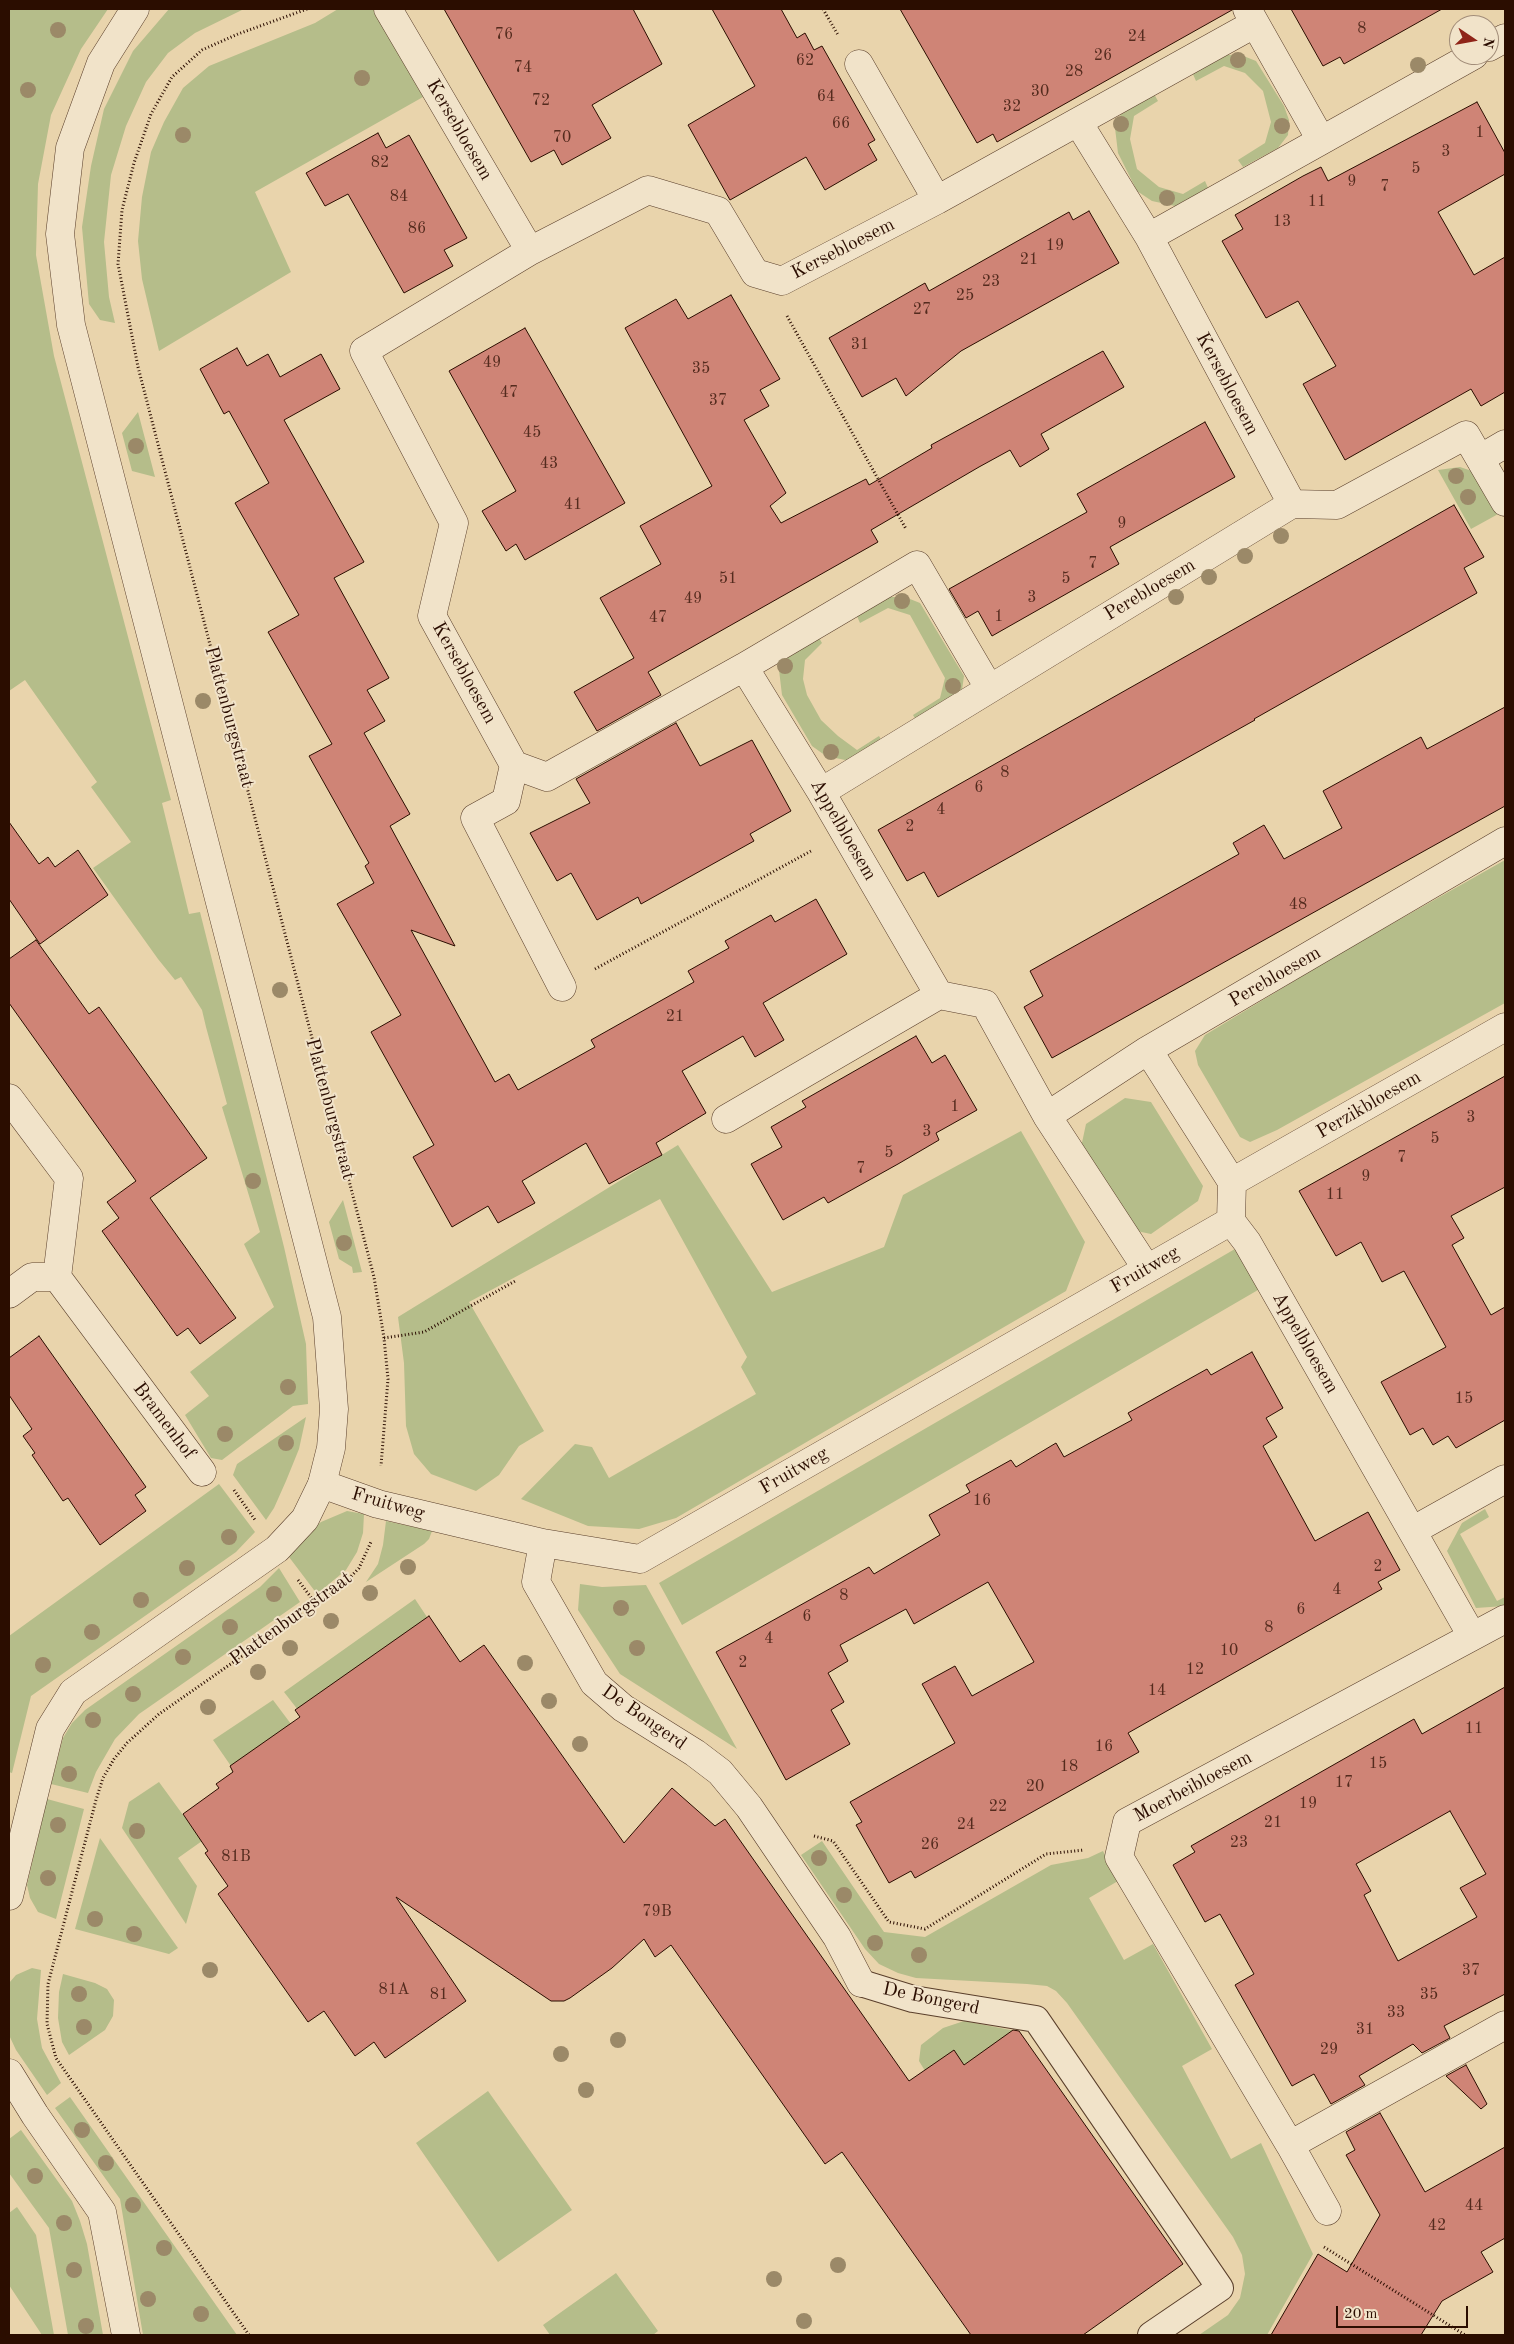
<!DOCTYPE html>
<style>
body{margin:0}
#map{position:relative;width:1514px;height:2344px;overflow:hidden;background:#e9d4ac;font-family:"Old Standard TT",serif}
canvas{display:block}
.frame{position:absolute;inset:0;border:10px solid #2b0d00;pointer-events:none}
.north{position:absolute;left:1449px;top:15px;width:50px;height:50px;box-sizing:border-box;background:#f1e3c9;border:1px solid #a28d79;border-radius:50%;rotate:102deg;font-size:14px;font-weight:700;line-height:20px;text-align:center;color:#2b0d00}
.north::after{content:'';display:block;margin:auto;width:18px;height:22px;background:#8f2418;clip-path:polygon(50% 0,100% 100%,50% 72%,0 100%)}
.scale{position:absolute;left:1336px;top:2306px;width:132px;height:22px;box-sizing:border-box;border:2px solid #2b0d00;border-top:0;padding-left:6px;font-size:15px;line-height:18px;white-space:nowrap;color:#2b0d00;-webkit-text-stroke:4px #f1e3c9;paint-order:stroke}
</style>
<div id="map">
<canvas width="1514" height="2344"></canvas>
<div class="frame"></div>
<div class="north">N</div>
<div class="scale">20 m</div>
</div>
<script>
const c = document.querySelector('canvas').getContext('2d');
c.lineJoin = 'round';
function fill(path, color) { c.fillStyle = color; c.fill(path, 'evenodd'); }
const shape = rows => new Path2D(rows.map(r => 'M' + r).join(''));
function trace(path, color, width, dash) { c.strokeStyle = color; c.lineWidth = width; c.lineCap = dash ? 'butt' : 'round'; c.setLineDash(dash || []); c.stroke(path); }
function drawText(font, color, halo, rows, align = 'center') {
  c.font = font + ' "Old Standard TT",serif'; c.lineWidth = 4; c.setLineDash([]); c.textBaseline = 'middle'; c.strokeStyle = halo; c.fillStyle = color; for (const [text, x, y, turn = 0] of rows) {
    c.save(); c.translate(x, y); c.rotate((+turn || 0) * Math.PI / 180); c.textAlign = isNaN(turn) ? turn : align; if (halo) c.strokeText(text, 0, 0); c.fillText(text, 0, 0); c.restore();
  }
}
const green = shape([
 [9,9,108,9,81,49,51,115,38,184,36,255,54,356,171,800,162,803,189,914,200,912,284,1247,306,1344,308,1404,293,1406,222,1460,211,1458,185,1415,209,1396,190,1372,274,1307,244,1244,260,1232,222,1107,227,1104,206,1027,202,1010,181,977,175,980,158,959,93,868,131,842,91,787,97,782,25,680,9,691],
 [169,9,244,9,195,33,168,53,146,82,126,126,111,175,104,242,109,297,115,323,100,320,89,304,82,227,91,166,104,109,133,51],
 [338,9,374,9,423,97,255,192,291,272,159,351,142,279,138,241,142,197,151,152,164,122,183,88,209,66,315,23],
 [1225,55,1241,55,1256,61,1284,106,1289,120,1288,135,1278,148,1243,167,1238,160,1265,143,1271,122,1263,91,1245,73,1224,66,1196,81,1192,72],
 [1154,94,1158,101,1134,116,1130,139,1137,169,1159,187,1183,194,1205,181,1208,188,1175,206,1152,201,1137,191,1118,153,1115,128,1121,114],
 [138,412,155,477,132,471,122,433],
 [1460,467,1478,473,1500,513,1471,529,1438,470],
 [889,597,905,597,920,603,964,676,962,690,953,703,917,722,913,715,940,698,945,678,910,615,888,608,860,623,856,614],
 [818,636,822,643,805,660,803,679,807,695,821,720,838,736,857,750,879,736,883,743,850,761,826,756,812,746,782,695,779,670,785,656],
 [1505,860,1505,1003,1277,1130,1250,1142,1240,1137,1198,1065,1195,1051,1205,1035,1342,952],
 [1125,1098,1151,1102,1203,1186,1198,1201,1151,1234,1127,1229,1080,1152,1086,1124],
 [1021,1131,1085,1242,1066,1291,676,1518,639,1529,588,1526,521,1499,575,1444,592,1447,609,1478,756,1394,741,1367,747,1357,660,1199,469,1302,544,1431,519,1446,499,1475,476,1491,431,1474,414,1454,406,1426,404,1363,398,1317,678,1145,772,1292,884,1247,903,1195],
 [343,1200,362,1272,353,1273,352,1267,339,1259,329,1222],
 [1247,1242,1270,1283,682,1625,659,1583],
 [306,1417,299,1449,286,1481,274,1508,266,1520,233,1475,237,1464],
 [219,1484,255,1532,236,1552,31,1696,12,1773,9,1772,9,1636],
 [1485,1509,1489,1517,1460,1534,1497,1601,1505,1597,1505,1606,1476,1608,1447,1551,1462,1523],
 [347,1511,364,1514,363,1533,357,1552,346,1570,317,1594,289,1557,304,1536,321,1522],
 [386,1521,432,1531,429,1539,424,1544,366,1582,378,1564,383,1545],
 [279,1568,300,1602,139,1714,115,1739,96,1772,88,1793,51,1784,63,1738,72,1723,85,1710,260,1587],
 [580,1584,602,1587,646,1585,737,1749,620,1674,578,1610],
 [415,1599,429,1620,298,1710,284,1692],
 [273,1700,294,1728,233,1769,213,1740],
 [159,1782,202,1841,178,1858,197,1886,186,1924,122,1828,129,1802],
 [47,1799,84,1809,56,1919,38,1912,30,1898,27,1885],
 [100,1838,178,1948,169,1954,75,1929],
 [822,1841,884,1932,925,1937,1051,1865,1088,1858,1103,1851,1118,1881,1089,1898,1124,1960,1153,1944,1212,2049,1182,2066,1231,2159,1261,2143,1313,2254,1267,2335,1199,2335,1228,2315,1240,2298,1245,2274,1242,2255,1233,2237,1067,2003,1056,1991,1047,1986,1027,1984,916,1978,898,1973,879,1964,865,1949,801,1855],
 [32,1968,41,1970,37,2019,42,2048,61,2083,47,2095,16,2050,9,2035,9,1983,16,1975],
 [63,1974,95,1983,107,1989,114,2000,113,2016,105,2030,69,2055,62,2042,58,2018,59,1992],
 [964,2021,1016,2031,936,2089,919,2061,921,2045,943,2028],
 [488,2091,572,2210,498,2262,416,2143],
 [70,2097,237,2335,143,2335,120,2199,55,2108],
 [21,2130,72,2201,80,2221,87,2244,103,2335,68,2335,49,2228,9,2173,9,2139],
 [17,2207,36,2235,54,2335,42,2335,9,2285,9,2213],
 [616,2273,658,2331,653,2335,550,2335,543,2325]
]);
const building = shape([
 [444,9,633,9,662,64,592,105,611,138,562,165,554,150,531,162,444,9],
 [712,9,781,9,797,38,805,33,814,50,822,46,875,140,868,144,877,160,825,190,806,157,730,200,688,125,755,86,712,9],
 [900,9,1231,9,1232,10,997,142,993,134,977,143,900,9],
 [1291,9,1442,9,1344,64,1340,57,1323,66,1291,9],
 [1477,102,1505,153,1505,174,1438,212,1474,275,1505,257,1505,392,1481,406,1471,389,1345,460,1303,384,1336,366,1298,301,1266,318,1222,241,1243,229,1235,215,1303,176,1321,167,1328,181,1477,102],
 [378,133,386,148,409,135,467,238,444,250,453,266,404,293,348,194,325,206,306,173,378,133],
 [1089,211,1119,263,961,351,906,396,896,378,862,397,829,338,925,283,929,291,1069,212,1073,220,1089,211],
 [731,295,780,379,760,390,769,406,744,420,786,493,770,506,781,523,866,479,869,485,932,448,931,445,1103,351,1124,387,1041,434,1049,449,1020,467,1010,450,979,467,871,530,878,542,648,672,661,695,597,731,574,692,634,658,600,598,661,564,640,526,712,486,625,328,676,299,688,319,731,295],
 [525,328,625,503,525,560,516,544,506,551,482,511,516,491,449,371,525,328],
 [237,348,247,366,268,354,280,377,321,354,340,389,284,420,364,562,334,578,389,678,367,690,385,721,364,733,410,814,390,826,455,946,411,930,495,1082,509,1074,518,1090,595,1047,591,1040,694,982,688,971,729,948,725,941,771,915,775,922,816,899,847,954,763,1003,784,1040,755,1057,743,1036,682,1071,706,1113,656,1143,662,1155,609,1184,586,1143,522,1181,535,1203,498,1223,488,1206,452,1227,413,1157,434,1145,371,1032,401,1015,337,904,374,883,365,866,369,863,309,756,332,744,268,632,299,615,235,503,269,483,229,411,224,414,200,369,237,348],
 [1205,422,1235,477,1110,547,1119,564,992,636,978,611,966,618,949,589,1087,512,1077,494,1205,422],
 [1454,505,1484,557,1464,568,1477,593,1254,719,1255,720,938,897,924,872,907,881,878,830,1454,505],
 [1505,707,1505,806,1052,1058,1024,1007,1043,996,1030,971,1239,854,1233,843,1264,825,1284,859,1342,828,1323,791,1421,737,1427,749,1505,707],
 [676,723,700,766,752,740,791,811,750,834,754,841,641,904,638,897,597,920,571,873,557,881,530,833,590,803,576,779,676,723],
 [9,822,39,864,48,857,55,867,78,850,108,895,40,944,9,899,9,822],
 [36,940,89,1014,99,1007,207,1158,150,1198,236,1318,200,1344,188,1328,177,1336,102,1231,119,1218,107,1202,136,1181,9,1003,9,959,36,940],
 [916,1036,932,1063,945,1055,977,1110,936,1133,939,1140,898,1164,828,1203,824,1197,783,1220,751,1164,782,1147,771,1127,806,1107,802,1101,916,1036],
 [1505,1076,1505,1187,1451,1216,1464,1238,1452,1245,1491,1315,1505,1307,1505,1420,1456,1448,1448,1436,1433,1445,1423,1428,1410,1435,1381,1382,1446,1347,1404,1271,1382,1282,1361,1242,1336,1256,1299,1191,1505,1076],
 [39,1336,146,1487,135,1495,146,1511,100,1545,68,1498,63,1501,32,1455,35,1453,23,1436,32,1429,9,1395,9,1358,39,1336],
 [1252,1352,1283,1408,1266,1418,1277,1437,1263,1446,1315,1541,1368,1512,1400,1570,1378,1582,1382,1589,1128,1733,1139,1752,915,1878,911,1871,889,1883,856,1825,862,1822,850,1802,955,1743,922,1684,955,1666,972,1696,1034,1662,988,1582,914,1624,906,1609,840,1645,848,1661,828,1673,844,1702,831,1710,850,1744,786,1780,716,1652,869,1567,874,1574,940,1535,929,1515,970,1492,966,1485,1011,1460,1016,1467,1056,1443,1064,1457,1132,1420,1128,1413,1207,1369,1211,1375,1252,1352],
 [429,1616,460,1662,484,1645,624,1843,672,1788,715,1826,725,1819,909,2081,954,2050,964,2065,1013,2030,1019,2031,1183,2264,1083,2335,971,2335,842,2152,825,2164,671,1945,655,1957,644,1939,612,1968,570,1998,564,2001,551,2001,396,1897,466,2001,385,2058,374,2042,355,2056,324,2011,308,2022,218,1894,228,1886,205,1853,208,1851,183,1814,219,1788,216,1784,233,1772,230,1766,300,1717,295,1710,429,1616],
 [1505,1687,1505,1994,1444,2026,1450,2038,1422,2053,1413,2044,1359,2076,1365,2085,1331,2104,1314,2074,1292,2086,1235,1985,1254,1974,1220,1914,1205,1922,1173,1865,1195,1852,1191,1846,1414,1719,1422,1734,1505,1687],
 [1450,1811,1486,1874,1460,1888,1477,1917,1398,1961,1364,1895,1371,1891,1356,1864,1450,1811],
 [1466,2065,1487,2104,1481,2109,1446,2076,1466,2065],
 [1380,2113,1425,2192,1505,2147,1505,2238,1481,2252,1493,2272,1442,2301,1421,2335,1271,2335,1318,2254,1347,2272,1380,2215,1346,2155,1355,2150,1346,2132,1380,2113]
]);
const path = shape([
 [307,9,238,34,202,50,172,77,151,114,134,163,122,210,118,264,138,367,374,1277,384,1338,388,1379,381,1466],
 [823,9,838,35],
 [787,316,906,529],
 [595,969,811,851],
 [384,1338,424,1332,517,1280],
 [234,1490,255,1520],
 [298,1580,316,1604],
 [814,1836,833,1841,889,1922,925,1929,1046,1854,1084,1850],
 [1324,2247,1465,2335],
 [249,2335,56,2058,47,2024,48,1984,96,1800,103,1778,114,1759,127,1743,159,1714,341,1587,359,1568,371,1542]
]);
const service = shape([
 [861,1983,913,1999,1036,2019,1220,2288,1151,2335]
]);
const minor = shape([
 [388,9,530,251],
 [1247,9,1321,140],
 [1489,47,1505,38],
 [859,64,937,200],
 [1078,122,1149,237,1292,504],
 [1149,237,1474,55],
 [1481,458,1505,444],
 [744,667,917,565,989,688],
 [514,765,547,777,744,667,821,792,939,995,985,1004,1047,1116,1147,1269],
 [821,792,1292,504,1337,505,1466,435,1505,502],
 [562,987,475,818,506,801,514,765,432,616,454,523,364,351,530,251,648,190,718,211,755,273,782,281,937,200,1254,24],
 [1148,1050,1232,1182,1231,1221,1247,1242,1472,1636],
 [9,1098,69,1178,57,1277],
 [1047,1116,1148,1050,1505,841],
 [726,1119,939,995],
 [1232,1182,1505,1027],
 [9,1294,32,1277,57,1277,202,1472],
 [322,1484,378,1504,543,1543,640,1559,1231,1221],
 [1412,1531,1505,1479],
 [543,1543,536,1582,594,1683,623,1708,695,1753,720,1772,749,1807,837,1937,861,1983],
 [1505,1619,1127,1822,1119,1857,1290,2145,1505,2025],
 [1290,2145,1327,2211]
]);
const tertiary = shape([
 [9,1896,50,1729,73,1692,277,1549,305,1519,322,1484,331,1448,334,1409,327,1317,71,325,60,234,70,148,101,63,135,9],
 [9,2073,35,2115,102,2212,126,2335]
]);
const trees = [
 [58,30],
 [1238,60],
 [1418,65],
 [362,78],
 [28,90],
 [1121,124],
 [1282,126],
 [183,135],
 [1167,198],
 [136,446],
 [1456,476],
 [1468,497],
 [1281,536],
 [1245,556],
 [1209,577],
 [1176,597],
 [902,601],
 [785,666],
 [953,686],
 [203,701],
 [831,752],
 [280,990],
 [253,1181],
 [344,1243],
 [288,1387],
 [225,1434],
 [286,1443],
 [229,1537],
 [408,1567],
 [187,1568],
 [370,1593],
 [274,1594],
 [141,1600],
 [621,1608],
 [331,1621],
 [230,1627],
 [92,1632],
 [290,1648],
 [637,1648],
 [183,1657],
 [525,1663],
 [43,1665],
 [258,1672],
 [133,1694],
 [549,1701],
 [208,1707],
 [93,1720],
 [580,1744],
 [69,1774],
 [58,1825],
 [137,1831],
 [819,1858],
 [48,1878],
 [844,1895],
 [95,1919],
 [134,1934],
 [875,1943],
 [919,1955],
 [210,1970],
 [79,1994],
 [84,2027],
 [618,2040],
 [561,2054],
 [586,2090],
 [82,2130],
 [106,2163],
 [35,2176],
 [133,2205],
 [64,2223],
 [164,2248],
 [838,2265],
 [74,2270],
 [774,2279],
 [148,2299],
 [201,2314],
 [804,2321],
 [86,2326]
];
const numberNames = [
 ["8",1362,29],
 ["76",504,35],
 ["24",1137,37],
 ["26",1103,56],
 ["62",805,61],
 ["74",523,68],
 ["28",1074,72],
 ["30",1040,92],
 ["64",826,97],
 ["72",541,101],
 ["32",1012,107],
 ["66",841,124],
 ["1",1480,133],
 ["70",562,138],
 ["3",1446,152],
 ["82",380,163],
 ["5",1416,169],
 ["9",1352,182],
 ["7",1385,187],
 ["84",399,197],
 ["11",1317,202],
 ["13",1282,222],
 ["86",417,229],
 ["19",1055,246],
 ["21",1029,260],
 ["23",991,282],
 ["25",965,296],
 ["27",922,310],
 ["31",860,345],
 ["49",492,363],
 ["35",701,369],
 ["47",509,393],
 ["37",718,401],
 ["45",532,433],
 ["43",549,464],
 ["41",573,505],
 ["9",1122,524],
 ["7",1093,564],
 ["51",728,579],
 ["5",1066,579],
 ["3",1032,598],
 ["49",693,599],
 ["1",999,617],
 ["47",658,618],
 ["8",1005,773],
 ["6",979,788],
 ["4",941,810],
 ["2",910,827],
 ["48",1298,905],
 ["21",675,1017],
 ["1",955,1107],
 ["3",1471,1118],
 ["3",927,1132],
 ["5",1435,1139],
 ["5",889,1153],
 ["7",1402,1158],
 ["7",861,1169],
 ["9",1366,1177],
 ["11",1335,1195],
 ["15",1464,1399],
 ["16",982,1501],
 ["2",1378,1567],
 ["4",1337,1590],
 ["8",844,1596],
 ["6",1301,1610],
 ["6",807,1617],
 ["8",1269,1628],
 ["4",769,1639],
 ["10",1229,1651],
 ["2",743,1663],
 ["12",1195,1670],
 ["14",1157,1691],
 ["11",1474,1729],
 ["16",1104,1747],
 ["15",1378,1764],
 ["18",1069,1767],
 ["17",1344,1783],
 ["20",1035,1787],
 ["19",1308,1804],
 ["22",998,1807],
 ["21",1273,1823],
 ["24",966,1825],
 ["23",1239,1843],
 ["26",930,1845],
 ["81B",236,1857],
 ["79B",657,1912],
 ["37",1471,1971],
 ["81A",394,1990],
 ["81",439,1995],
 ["35",1429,1995],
 ["33",1396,2013],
 ["31",1365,2030],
 ["29",1329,2050],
 ["44",1474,2206],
 ["42",1437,2226]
];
const streetNames = [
 ["Kersebloesem",459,130,60],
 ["Kersebloesem",843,249,-27],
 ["Kersebloesem",1227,384,62],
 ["Perebloesem",1150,590,-31],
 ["Kersebloesem",464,673,61],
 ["Plattenburgstraat",229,717,75],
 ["Appelbloesem",843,830,60],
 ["Perebloesem",1275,977,-30],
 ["Perzikbloesem",1369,1105,-30],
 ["Plattenburgstraat",330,1109,75],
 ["Fruitweg",1145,1270,-30],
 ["Appelbloesem",1305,1343,60],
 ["Bramenhof",164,1421,53],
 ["Fruitweg",794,1471,-30],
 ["Fruitweg",388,1504,16],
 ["Plattenburgstraat",291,1619,-36],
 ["De Bongerd",644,1718,35],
 ["Moerbeibloesem",1193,1787,-28],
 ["De Bongerd",931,1999,12]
];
fill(green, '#b5bd8a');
fill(building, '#cf8476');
trace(building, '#2b0d00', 1);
trace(service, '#5a3f2b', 28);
trace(minor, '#5a3f2b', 29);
trace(tertiary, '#5a3f2b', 29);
trace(path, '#2b0d00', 3, [1, 2.5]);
trace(service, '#f1e3c9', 26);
trace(minor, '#f1e3c9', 28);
trace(tertiary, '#f1e3c9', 28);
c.fillStyle = '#9b8968';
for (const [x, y] of trees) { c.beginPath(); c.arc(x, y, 8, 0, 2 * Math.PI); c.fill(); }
drawText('16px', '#542b1e', null, numberNames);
drawText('19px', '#2b0d00', '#f1e3c9', streetNames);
</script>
